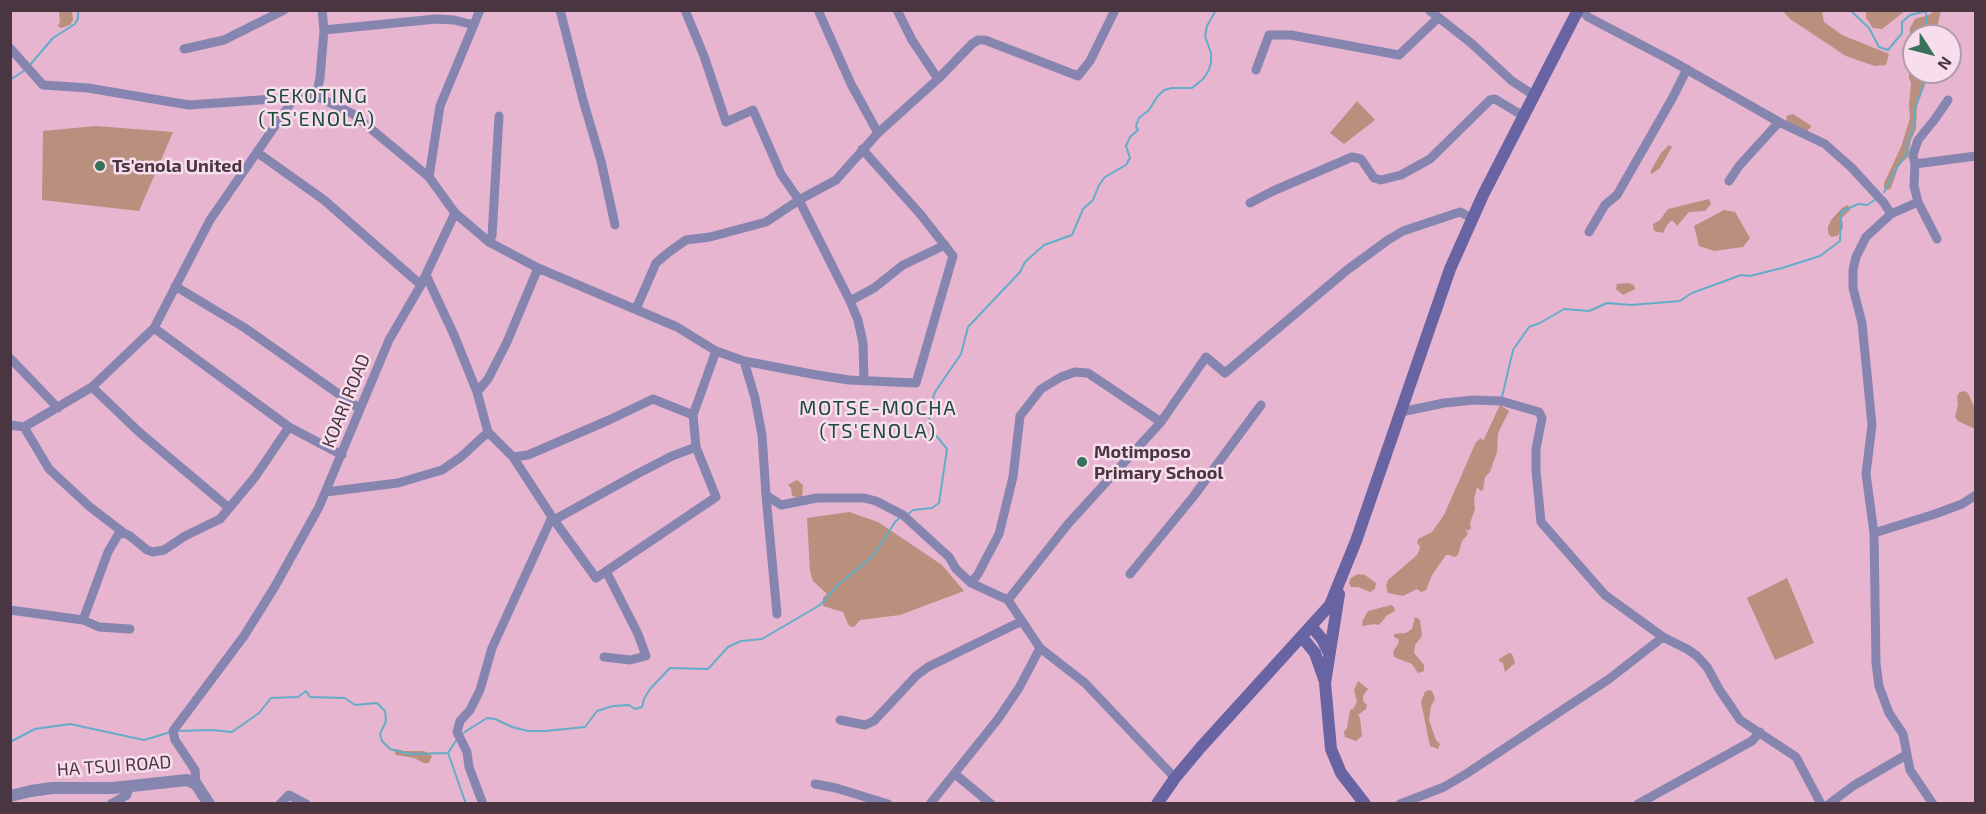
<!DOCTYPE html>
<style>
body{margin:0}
#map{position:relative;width:1986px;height:814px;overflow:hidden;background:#e7b5d0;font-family:"Exo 2",sans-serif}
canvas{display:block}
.frame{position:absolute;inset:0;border:12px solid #4a3641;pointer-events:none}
.north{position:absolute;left:1902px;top:24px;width:60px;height:60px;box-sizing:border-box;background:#f8deec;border:2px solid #b29ba8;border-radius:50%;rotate:126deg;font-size:16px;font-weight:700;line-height:24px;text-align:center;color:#4a3641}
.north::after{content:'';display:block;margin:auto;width:21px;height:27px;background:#38725b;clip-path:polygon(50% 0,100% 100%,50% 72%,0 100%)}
</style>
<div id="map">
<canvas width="1986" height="814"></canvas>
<div class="frame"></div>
<div class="north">N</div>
</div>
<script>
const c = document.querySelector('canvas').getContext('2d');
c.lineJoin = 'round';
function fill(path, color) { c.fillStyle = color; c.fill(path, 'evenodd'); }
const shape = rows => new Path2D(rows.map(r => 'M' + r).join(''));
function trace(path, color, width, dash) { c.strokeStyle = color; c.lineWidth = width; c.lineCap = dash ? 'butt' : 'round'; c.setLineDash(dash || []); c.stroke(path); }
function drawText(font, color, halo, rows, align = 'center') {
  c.font = font + ' "Exo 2",sans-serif'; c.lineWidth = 5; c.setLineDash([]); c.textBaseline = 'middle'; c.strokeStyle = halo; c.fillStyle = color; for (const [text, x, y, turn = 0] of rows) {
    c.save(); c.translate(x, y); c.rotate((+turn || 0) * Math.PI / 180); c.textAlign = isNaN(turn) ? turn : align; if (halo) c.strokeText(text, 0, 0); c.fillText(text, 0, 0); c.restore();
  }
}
const green = shape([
 [55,11,72,11,73,20,70,25,61,28,58,26,60,22,59,12],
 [1783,11,1822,11,1824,22,1842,35,1889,54,1886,65,1875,66,1846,56,1790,19],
 [1866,11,1866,10,1905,11,1882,29,1873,28,1866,18],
 [1934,11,1941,11,1935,36,1914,36,1914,72,1930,72,1917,106,1916,129,1911,140,1908,157,1899,165,1891,188,1888,190,1884,188,1884,183,1901,147,1910,118,1909,105,1911,83,1909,78,1910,28,1915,19,1929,15],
 [1357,101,1375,120,1344,144,1330,133],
 [1793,114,1810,125,1811,127,1807,131,1787,121,1786,116],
 [96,126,173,132,139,211,42,200,43,131],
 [1669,145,1672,147,1660,168,1652,174,1650,172,1661,153],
 [1709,199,1711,204,1705,211,1689,212,1677,226,1672,220,1667,225,1663,233,1654,231,1653,224,1660,220,1668,209],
 [1848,205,1850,210,1842,218,1843,228,1837,236,1831,237,1828,233,1828,227,1831,220,1842,208],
 [1724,210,1735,212,1750,238,1743,247,1714,251,1699,246,1694,226],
 [1628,283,1634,285,1635,289,1623,295,1616,289,1617,284],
 [1964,391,1968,393,1975,409,1975,429,1958,421,1955,417,1958,404,1957,396,1960,392],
 [1500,405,1509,411,1498,433,1497,452,1490,472,1485,477,1483,490,1481,491,1477,487,1474,499,1475,509,1470,523,1471,528,1468,531,1465,529,1468,534,1462,541,1458,555,1454,557,1450,555,1446,555,1432,575,1426,590,1421,592,1417,589,1403,596,1388,593,1386,586,1388,580,1417,555,1419,551,1420,546,1417,543,1418,539,1432,532,1444,515,1476,442,1481,438,1483,441],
 [797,480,803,485,802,498,792,496,791,488,788,485],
 [849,512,878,522,942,565,964,591,900,615,860,620,854,627,849,626,843,612,823,606,823,598,827,594,813,581,810,571,807,518],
 [1358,574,1365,575,1373,581,1376,583,1375,589,1370,592,1358,587,1351,587,1349,583,1351,578],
 [1787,578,1814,643,1775,660,1747,598],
 [1391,605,1394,607,1395,611,1386,616,1382,622,1378,625,1374,624,1362,626,1363,620,1368,611],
 [1415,617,1420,620,1422,636,1415,645,1414,653,1424,665,1424,671,1418,673,1412,664,1394,657,1393,652,1399,642,1398,639,1394,637,1394,634,1406,633,1412,629],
 [1509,653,1512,654,1515,663,1505,672,1503,663,1499,661,1499,659],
 [1358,681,1368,689,1363,696,1363,701,1367,705,1366,709,1358,715,1360,718,1362,736,1356,741,1345,737,1344,732,1347,728,1350,710,1353,709,1357,702,1354,690],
 [1428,690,1432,691,1435,699,1431,706,1429,720,1436,740,1440,744,1438,749,1430,746,1421,702,1425,692],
 [397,749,404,751,424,751,432,756,429,763,424,763,414,758,396,755,394,750]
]);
const stream = shape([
 [1850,10,1869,28,1879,47,1888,50,1902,33,1902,22,1910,15,1931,10],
 [1926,13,1928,36],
 [29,66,53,38,75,24,78,18,78,10],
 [10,80,25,70],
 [1884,192,1894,172,1908,152,1907,144,1913,130,1915,108,1928,72],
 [1502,397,1513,350,1529,327,1540,323,1564,309,1589,311,1607,303,1631,305,1680,301,1692,293,1741,275,1750,276,1782,268,1820,256,1840,241,1841,212,1858,204,1867,205,1876,199],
 [907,515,913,510,932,508,939,503,947,449,930,428,929,410,935,392,961,354,968,327,1020,272,1025,262,1044,245,1072,235,1083,209,1093,200,1099,185,1105,177,1126,165,1130,158,1126,146,1130,137,1138,130,1136,126,1139,118,1149,110,1157,97,1164,90,1172,88,1192,88,1203,79,1209,70,1211,62,1211,53,1205,36,1207,26,1216,10],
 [177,731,211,730,232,732,259,713,271,698,298,697,306,691,310,697,345,698,355,705,377,703,385,711,386,721,380,734,382,741,390,749,409,754,448,753,457,739],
 [460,735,487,718,495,719,512,727,528,731,545,731,585,727,597,711,613,706,629,705,635,709,642,707,644,699,650,689,670,668,708,669,728,647,741,641,762,639,820,605,839,584,873,556,895,522,902,516],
 [10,742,35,729,70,724,144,740,171,732],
 [448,753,466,804]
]);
const minor = shape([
 [322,10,324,30],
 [560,10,583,100,601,161,615,225],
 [685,10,704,56,726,122,753,110,781,174,799,200,850,301,858,320,863,343,864,381],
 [818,10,851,84,878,133],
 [897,10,912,40,938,79],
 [1429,10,1471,43,1512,81,1535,96],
 [1582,10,1588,17,1672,61,1779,122,1825,144,1852,168,1884,203,1891,214],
 [10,48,43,85,88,88,189,105,316,96,353,114,429,177],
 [184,49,224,40,284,10],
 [1256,70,1269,35,1291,35,1399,55,1438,18],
 [316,96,320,78,324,30,436,19,454,20,474,25],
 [258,153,324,200,421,285],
 [1915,164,1913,155,1918,140,1935,119,1948,100],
 [1729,181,1739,166,1779,122],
 [1918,202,1891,214,1866,237,1856,257,1853,270,1853,288,1862,323,1872,425,1866,474,1874,533,1876,663,1879,686,1889,713,1903,734,1910,770,1933,804],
 [1250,203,1273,191,1352,157,1361,159,1374,178,1381,180,1401,175,1430,159,1490,100,1495,99,1525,117],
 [455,213,489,242,538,268,677,327,716,351,744,361,817,375,849,380,916,383,953,256,921,215,862,149],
 [1589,232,1605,205,1617,195,1673,97,1687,69],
 [1937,239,1918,202,1914,186,1915,164,1976,156],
 [489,242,492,236,499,116],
 [426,275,454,335,477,392,488,432,513,457,554,520,596,578,716,497,696,447,693,415,716,351],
 [175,286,245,328,360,409],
 [850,301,874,288,903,265,945,245],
 [636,309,656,263,669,252,686,240,710,237,766,222,799,200,836,180,878,133,938,79,972,44,978,40,985,40,1078,76,1090,61,1115,10],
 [154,328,289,427,342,455],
 [10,358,58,408],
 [744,361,755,398,762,435,766,495,777,614],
 [92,387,139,432,229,508],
 [477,392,488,379,507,342,538,268],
 [1401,412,1444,403,1474,400,1501,401,1539,412,1542,418,1536,449,1536,471,1541,522,1605,595,1663,637,1687,649,1697,656,1707,667,1719,689,1740,720,1796,757,1821,804],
 [10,425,24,427,92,387,154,328,210,220,295,97],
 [24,427,49,469,90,507,124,533],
 [513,457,528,455,609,420,653,399,693,415],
 [326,492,398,483,442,470,461,457,488,432],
 [766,495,781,505,817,498,864,498,876,501,903,515,949,557,956,569,971,583,1008,600,1040,648,1085,683,1175,778],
 [554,520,637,474,672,456,696,447],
 [1874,533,1935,514,1962,504,1976,495],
 [1130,574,1193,497,1261,405],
 [971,583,978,574,999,534,1013,477,1020,416,1041,389,1061,377,1075,372,1088,373,1161,422],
 [1008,600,1068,524,1161,422,1206,357,1225,373,1347,270,1388,240,1403,231,1460,212,1472,218],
 [10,610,83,620,108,552,118,535,124,533,130,536,147,550,153,552,164,550,185,536,220,519,255,477,289,427],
 [83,620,99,627,130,629],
 [604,657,630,660,646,656,638,634,606,571],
 [840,720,865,725,874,721,916,676,928,667,1022,621],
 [955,774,991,804],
 [196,784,195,770,175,740,173,731,244,636,274,588,319,507,389,340,421,285,455,213,429,177,440,106,480,10],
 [815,784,836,788,888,804],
 [111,804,127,795,129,786],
 [280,804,289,795,306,804],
 [483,804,469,767,467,752,457,732,460,721,470,710,480,690,492,648,552,517],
 [930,804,998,719,1019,688,1040,648],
 [1400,804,1444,787,1466,774,1609,679,1663,637],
 [1638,804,1752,741,1760,732],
 [1829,804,1853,786,1906,755]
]);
const tertiary = shape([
 [10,796,31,791,52,788,113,788,187,780,196,784,209,804]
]);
const secondary = shape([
 [1339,594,1325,683,1331,749,1341,773,1365,804],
 [1312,627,1322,639,1329,653],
 [1302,637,1315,653,1324,679],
 [1157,804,1175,778,1201,747,1330,605,1356,541,1450,269,1483,195,1578,10]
]);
const markers = [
 [100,166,6,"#38725b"],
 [1082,462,6,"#38725b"]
];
const poiNames = [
 ["Ts'enola United",112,166],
 ["Motimposo",1094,452],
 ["Primary School",1094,473]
];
const streetNames = [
 ["KOARI ROAD",346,401,-68],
 ["HA TSUI ROAD",114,766,-4]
];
const neighbourhoodNames = [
 ["SEKOTING",317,96],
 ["(TS'ENOLA)",317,119],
 ["MOTSE-MOCHA",878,408],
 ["(TS'ENOLA)",878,431]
];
fill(green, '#b98f7d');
trace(stream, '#63adc9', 2);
trace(minor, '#8685b0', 9);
trace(tertiary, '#8685b0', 12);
trace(secondary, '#6864a4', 12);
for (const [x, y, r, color] of markers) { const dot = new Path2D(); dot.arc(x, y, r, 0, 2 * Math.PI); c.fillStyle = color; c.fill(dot); trace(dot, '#f8deec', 2); }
drawText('bold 18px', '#4a3641', '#f8deec', poiNames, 'left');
drawText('18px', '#4a3641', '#f8deec', streetNames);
c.letterSpacing = '1.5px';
drawText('20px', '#1c4a39', '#f8deec', neighbourhoodNames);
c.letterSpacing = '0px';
</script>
